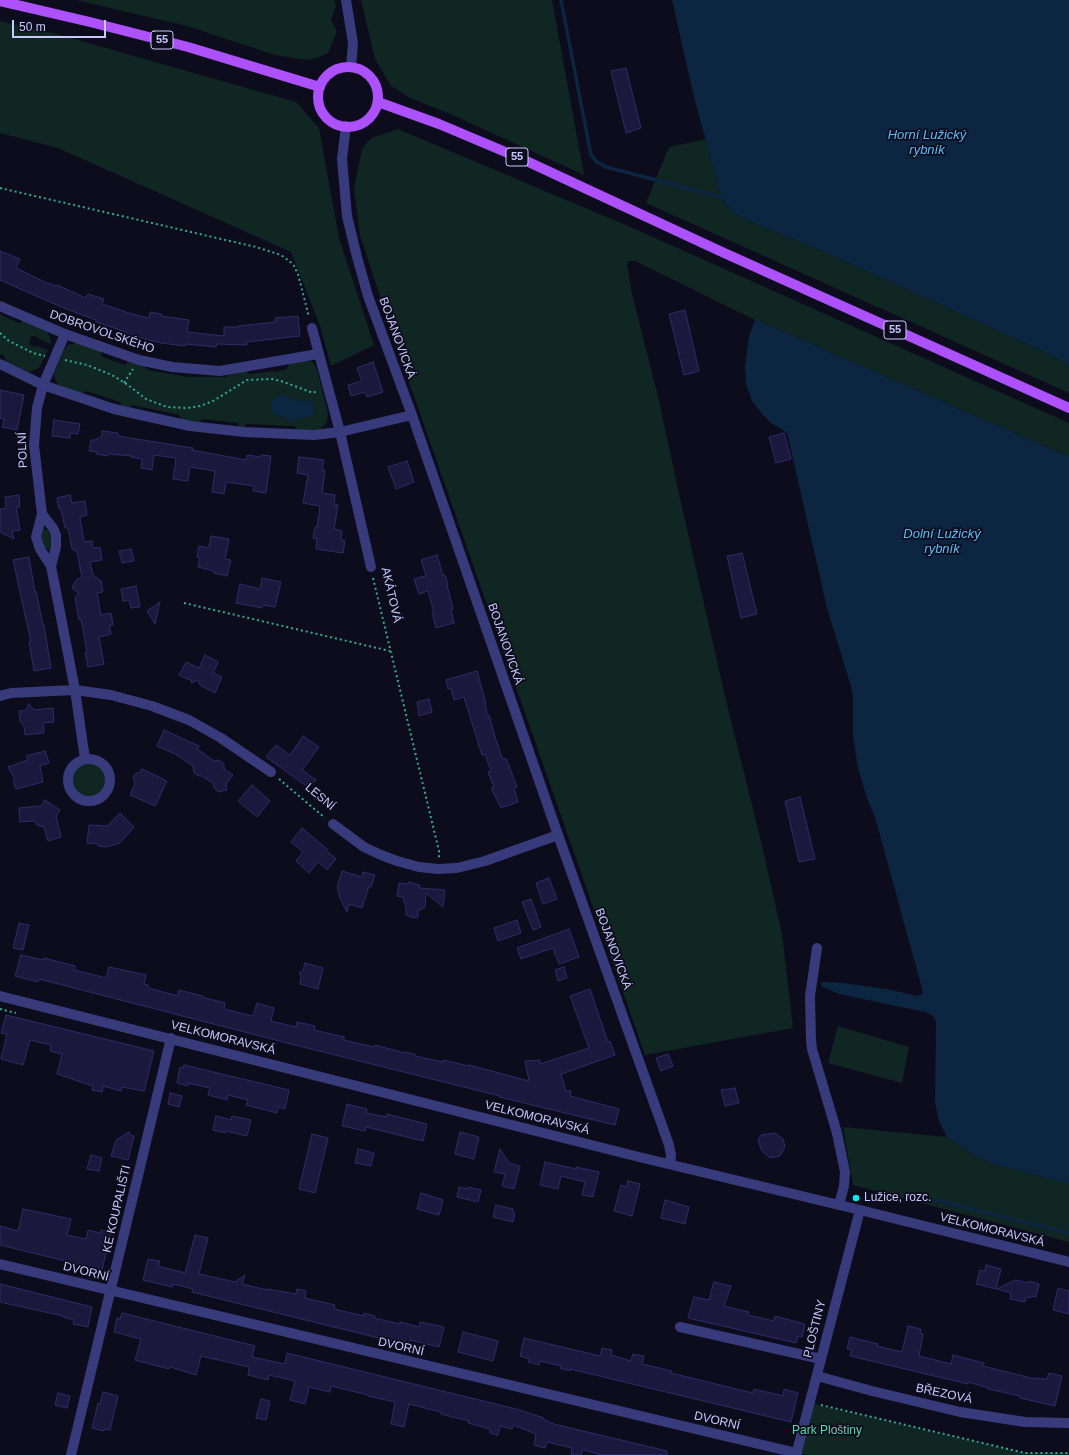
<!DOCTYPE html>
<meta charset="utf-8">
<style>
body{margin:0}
#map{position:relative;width:1069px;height:1455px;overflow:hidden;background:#0d0c1c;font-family:Arial,sans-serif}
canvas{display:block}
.scale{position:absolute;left:12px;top:20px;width:94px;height:18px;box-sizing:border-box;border:2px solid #c9c8fe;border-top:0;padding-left:5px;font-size:12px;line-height:14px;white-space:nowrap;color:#c9c8fe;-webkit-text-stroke:3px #0d0c1c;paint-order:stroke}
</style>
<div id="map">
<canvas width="1069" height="1455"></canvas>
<div class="scale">50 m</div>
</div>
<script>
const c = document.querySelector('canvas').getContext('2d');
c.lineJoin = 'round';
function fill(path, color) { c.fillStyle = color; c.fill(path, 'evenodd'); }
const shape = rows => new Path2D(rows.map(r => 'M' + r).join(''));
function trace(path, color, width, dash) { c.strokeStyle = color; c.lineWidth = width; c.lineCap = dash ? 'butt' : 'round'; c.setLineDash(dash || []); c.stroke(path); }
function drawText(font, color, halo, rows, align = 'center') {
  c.font = font + ' Arial,sans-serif'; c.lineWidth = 3.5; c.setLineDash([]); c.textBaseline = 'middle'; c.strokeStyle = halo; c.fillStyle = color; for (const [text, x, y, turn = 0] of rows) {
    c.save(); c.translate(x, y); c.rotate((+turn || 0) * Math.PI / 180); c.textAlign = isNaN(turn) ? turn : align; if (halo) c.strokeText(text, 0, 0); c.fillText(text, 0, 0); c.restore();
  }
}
const green = shape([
 [76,0,334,0,336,6,331,20,337,31,328,53,316,58,307,60,275,55,187,26],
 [361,0,552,0,584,175,457,117,408,97,391,86,375,59],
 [0,21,60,35,296,102,319,128,339,238,374,345,331,366,320,326,291,252,58,148,0,133],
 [398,129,635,229,1069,423,1069,457,759,321,755,320,635,261,629,261,627,263,631,290,659,401,681,503,725,696,763,850,782,934,793,1028,645,1055,396,345,360,235,354,188,362,149,371,138],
 [706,139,721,197,733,213,758,225,827,253,1038,349,1069,365,1069,393,646,203,669,147],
 [0,314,16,322,21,323,24,319,45,329,48,332,51,342,50,344,34,336,31,336,29,344,34,347,37,346,48,350,40,366,37,369,29,372,24,370,6,361,4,356,0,354],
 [78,342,98,350,101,352,102,357,125,365,129,361,143,365,148,370,188,377,227,377,228,375,246,371,250,374,274,371,275,372,287,369,289,363,310,360,316,367,320,381,328,414,327,422,318,431,297,430,294,426,246,424,245,427,239,427,238,423,202,419,198,423,182,420,179,415,132,405,129,408,122,406,120,402,86,391,82,394,59,385,55,380,54,375,55,371,64,350,68,345],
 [45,529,48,531,51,539,51,547,49,550,44,547,41,538,42,532],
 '72 780a18 18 0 1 1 36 0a18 18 0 1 1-36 0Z',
 [838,1026,909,1047,902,1083,828,1063],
 [843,1127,947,1137,972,1155,994,1164,1069,1184,1069,1242,853,1185],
 [810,1403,1025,1453,1069,1453,1069,1455,809,1455,797,1453]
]);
const water = shape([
 [672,0,1069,0,1069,365,1038,349,827,253,758,225,733,213,721,197,694,97],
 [755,320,759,321,1069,457,1069,1184,994,1164,972,1155,947,1137,939,1121,935,1103,936,1022,933,1016,925,1012,839,994,821,986,822,983,824,982,843,983,887,989,917,996,921,995,923,992,875,817,867,798,858,768,853,736,853,700,852,690,827,608,788,437,786,432,771,423,762,414,752,401,746,384,745,365,749,336],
 [283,394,297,401,310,401,313,403,314,411,313,415,290,421,284,417,273,414,271,411,271,404,274,399,278,396]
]);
const stream = shape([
 [561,0,591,155,597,162,606,167,721,197,726,197],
 [936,1200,1069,1233]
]);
const building = shape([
 [626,68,641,128,626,133,611,71,626,68],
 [0,251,20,259,16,268,49,284,49,283,56,286,57,285,86,298,88,294,104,299,102,304,132,314,149,318,150,312,161,314,161,316,189,320,187,332,224,336,224,327,238,327,238,326,275,322,275,318,298,316,300,336,247,342,247,345,217,344,216,347,186,344,185,346,161,343,125,334,126,332,96,322,96,320,66,309,0,280,0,251],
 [685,310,699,371,684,375,669,314,685,310],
 [373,362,383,392,367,397,365,392,351,396,348,385,362,381,357,368,373,362],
 [0,390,24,395,17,430,2,427,4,419,0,418,0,390],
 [54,420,80,424,78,434,70,433,70,438,52,436,54,420],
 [102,431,118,433,118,436,193,448,192,450,246,460,247,455,261,457,261,455,271,456,266,493,253,491,254,486,226,482,224,494,212,492,215,471,190,467,188,481,173,479,176,458,154,455,152,470,141,468,142,459,131,457,132,456,108,454,108,456,96,454,97,452,89,451,91,440,95,440,102,436,102,431],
 [784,433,791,459,776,463,769,437,784,433],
 [299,457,324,460,322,470,325,470,322,493,335,495,334,505,338,505,334,529,342,531,341,540,345,541,343,553,316,549,317,539,313,538,315,527,317,527,320,506,303,503,308,475,297,473,299,457],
 [407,461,414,482,396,489,388,467,407,461],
 [19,495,20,507,16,507,20,530,12,531,14,539,0,532,0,509,6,508,5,497,19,495],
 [70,495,72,503,85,501,87,515,80,517,84,542,92,541,93,548,100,547,102,560,90,562,93,575,101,581,103,592,97,593,101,615,111,613,113,625,109,626,111,634,99,637,104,664,88,667,85,652,87,652,81,619,79,620,75,598,79,593,73,589,73,585,77,579,82,578,77,552,72,549,68,528,65,528,61,509,59,509,57,498,70,495],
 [211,536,229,539,225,559,231,560,227,576,214,573,214,571,198,567,200,558,197,557,199,546,209,548,211,536],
 [131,549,134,561,122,563,119,551,131,549],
 [742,553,757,614,741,618,727,556,742,553],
 [437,555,443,576,445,575,448,585,447,585,453,609,451,609,454,623,436,628,432,613,434,613,428,591,419,594,414,579,426,576,421,560,437,555],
 [29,557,35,592,36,591,43,625,44,625,51,668,34,671,29,642,31,642,13,560,29,557],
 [262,578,281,582,275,607,263,605,262,608,236,603,240,584,260,589,262,578],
 [136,586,140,607,131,608,129,600,123,601,121,589,136,586],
 [160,602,155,624,147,611,160,602],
 [205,655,218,662,213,673,222,677,215,693,200,685,198,680,191,683,192,681,179,675,186,662,199,668,205,655],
 [477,671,485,700,487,715,489,715,496,740,503,760,506,758,517,787,514,788,518,802,501,808,491,788,494,787,488,772,491,771,485,754,482,755,464,697,454,700,451,688,448,689,446,680,477,671],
 [429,699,432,712,419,716,417,702,429,699],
 [29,704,34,710,53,708,54,722,43,723,44,733,25,735,24,726,20,721,19,711,26,710,29,704],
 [164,730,199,746,197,749,214,761,219,760,224,764,224,769,233,775,226,784,227,790,219,792,214,788,214,784,202,776,199,776,194,773,193,766,175,754,157,746,164,730],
 [303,736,319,747,302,770,316,780,309,788,266,757,276,745,290,755,303,736],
 [45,751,49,763,40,766,43,782,16,789,14,784,14,778,8,767,28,760,26,756,45,751],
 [142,769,167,781,155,806,130,795,135,784,133,778,135,774,140,772,142,769],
 [252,785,270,801,257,817,238,801,252,785],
 [800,797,815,859,799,862,785,801,800,797],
 [45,800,60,810,56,816,61,837,48,841,44,827,37,825,35,821,20,822,19,808,41,806,45,800],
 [120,813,134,827,120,843,106,847,98,846,98,844,87,843,89,825,107,826,120,813],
 [302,828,327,849,326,850,336,859,327,870,318,862,309,873,296,861,303,852,291,842,302,828],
 [342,871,362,877,363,872,375,875,371,887,369,886,362,908,349,904,347,912,339,896,339,893,337,888,342,871],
 [549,878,557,899,543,904,536,883,549,878],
 [409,882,420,885,419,888,445,890,443,907,426,893,425,907,418,911,418,917,413,918,406,915,406,908,403,897,397,896,399,883,407,884,409,882],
 [531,899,541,927,533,930,522,902,531,899],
 [517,920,521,933,498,941,494,928,517,920],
 [19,923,29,925,23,950,13,948,19,923],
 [569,929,579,957,559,964,553,948,521,959,517,948,569,929],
 [21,955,44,960,44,958,75,966,74,970,106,978,109,967,146,975,144,984,148,985,148,988,178,996,179,990,203,996,202,997,225,1003,224,1009,253,1016,257,1003,274,1008,271,1021,296,1027,297,1022,315,1026,314,1030,344,1037,344,1040,374,1047,375,1045,405,1053,405,1052,415,1054,415,1056,443,1062,443,1060,469,1066,469,1065,529,1081,525,1061,540,1060,540,1064,589,1048,570,996,590,989,608,1042,610,1041,615,1055,561,1074,566,1091,571,1091,570,1096,619,1109,615,1125,499,1097,500,1096,287,1043,74,988,39,979,38,982,15,976,21,955],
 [305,963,323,968,318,989,300,984,301,976,299,973,303,971,305,963],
 [564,967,567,978,558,981,555,970,564,967],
 [6,1015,154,1051,144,1091,122,1087,121,1091,103,1086,102,1092,92,1090,93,1086,57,1074,62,1054,50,1051,51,1045,30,1040,23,1065,1,1059,7,1034,1,1033,6,1015],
 [668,1054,673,1066,661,1071,656,1058,668,1054],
 [184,1065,289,1090,285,1109,278,1107,277,1113,246,1105,248,1100,228,1095,227,1100,208,1095,210,1088,188,1083,188,1086,177,1083,180,1067,183,1068,184,1065],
 [735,1088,739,1103,725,1106,721,1090,735,1088],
 [170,1093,182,1096,179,1107,168,1104,170,1093],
 [347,1104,367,1109,366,1113,387,1117,387,1114,427,1124,423,1141,366,1127,365,1131,342,1126,347,1104],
 [216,1116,231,1120,232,1116,251,1120,247,1136,226,1131,225,1133,213,1130,216,1116],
 [129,1132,130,1135,134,1136,128,1160,111,1156,116,1140,129,1132],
 [460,1132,479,1137,474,1159,455,1154,460,1132],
 [775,1133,783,1139,785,1147,780,1156,770,1158,762,1151,758,1141,761,1135,775,1133],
 [312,1134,328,1138,315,1193,299,1189,312,1134],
 [358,1149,374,1153,371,1166,355,1163,358,1149],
 [500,1149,509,1163,520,1166,514,1189,502,1186,505,1174,494,1172,500,1149],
 [91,1155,102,1158,99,1171,87,1169,91,1155],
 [545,1162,576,1169,576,1167,599,1172,593,1197,582,1195,585,1182,561,1176,558,1189,540,1185,545,1162],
 [628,1181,640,1184,632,1216,614,1211,621,1185,627,1187,628,1181],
 [459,1187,467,1189,468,1187,481,1190,478,1202,457,1197,459,1187],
 [421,1193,443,1200,439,1215,417,1209,421,1193],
 [665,1200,689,1207,685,1224,661,1218,665,1200],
 [496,1205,513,1209,512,1212,515,1213,513,1222,493,1217,496,1205],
 [23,1209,71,1219,67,1235,86,1239,88,1230,100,1233,101,1230,111,1232,102,1270,0,1245,0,1226,18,1231,23,1209],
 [195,1235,208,1238,199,1274,235,1282,245,1275,242,1284,267,1290,267,1289,296,1294,297,1289,306,1291,305,1298,335,1305,334,1309,364,1316,364,1313,375,1316,374,1318,400,1324,400,1322,419,1327,420,1322,444,1327,439,1347,410,1340,409,1343,403,1341,403,1344,192,1292,193,1289,173,1284,172,1287,143,1280,148,1259,160,1261,158,1266,185,1273,195,1235],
 [986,1265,1001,1269,996,1289,976,1284,980,1270,985,1271,986,1265],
 [1015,1280,1029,1283,1029,1281,1039,1284,1036,1297,1031,1296,1030,1298,1026,1297,1025,1302,1010,1299,1011,1293,997,1289,1015,1280],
 [714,1282,731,1286,724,1306,749,1312,748,1315,774,1321,775,1316,805,1324,802,1337,798,1336,796,1343,688,1318,694,1297,709,1300,714,1282],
 [0,1284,92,1307,88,1327,73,1324,74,1320,63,1317,63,1316,0,1302,0,1284],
 [1058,1288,1069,1291,1069,1314,1053,1310,1058,1288],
 [122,1313,255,1346,252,1357,285,1364,287,1353,516,1409,544,1418,544,1420,554,1424,667,1451,667,1455,602,1455,583,1450,581,1455,571,1455,572,1448,547,1442,545,1448,534,1445,536,1434,513,1425,512,1429,500,1426,498,1435,490,1433,490,1429,468,1423,469,1421,441,1414,441,1412,409,1404,404,1427,391,1424,395,1402,368,1396,368,1395,331,1386,330,1392,309,1387,305,1404,290,1400,295,1381,269,1375,268,1380,248,1375,249,1367,201,1356,196,1375,170,1367,169,1369,135,1360,141,1339,114,1332,117,1318,120,1319,122,1313],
 [908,1326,921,1329,920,1333,923,1334,919,1356,951,1364,953,1355,984,1363,983,1366,1031,1378,1047,1379,1049,1373,1062,1376,1055,1406,1020,1398,1020,1396,988,1389,989,1388,968,1382,968,1384,850,1356,852,1350,847,1349,850,1337,878,1344,877,1346,902,1352,908,1326],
 [463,1332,498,1341,493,1361,458,1352,463,1332],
 [524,1338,600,1356,602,1348,612,1350,611,1355,631,1361,633,1354,644,1356,642,1364,672,1371,671,1373,753,1393,754,1389,783,1396,784,1389,798,1393,791,1422,570,1369,570,1371,560,1368,561,1366,540,1361,539,1365,528,1362,529,1359,520,1356,524,1338],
 [103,1392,118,1396,110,1430,105,1429,103,1431,92,1428,98,1403,100,1404,103,1392],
 [58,1393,70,1396,67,1408,55,1405,58,1393],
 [261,1399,270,1401,266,1420,256,1418,261,1399]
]);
const path = shape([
 [0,188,256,247,281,255,293,264,298,274,309,317],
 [0,333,9,341,33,353,45,356],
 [65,360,87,365,112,375,128,385,146,399,167,407,186,408,200,406,213,401,247,380,272,379,281,381,313,393,317,391],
 [124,383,133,369],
 [373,578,439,851,439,858],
 [184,603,390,651],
 [279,779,325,818],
 [0,1009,16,1013],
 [821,1405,1025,1453,1069,1453]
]);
const minor = shape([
 [346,0,353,43,351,67],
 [346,126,342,159,347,216,357,257,368,296,412,415,558,835,669,1145,671,1155,670,1164],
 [0,306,65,334,139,360,172,367,220,371,318,354],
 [312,328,340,432,371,567],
 [65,334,43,385,37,408,34,445,42,514,36,537,40,549,51,566,75,690,85,759],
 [0,364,43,385,114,409,190,426,244,432,314,435,340,432,412,415],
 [42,514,53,528,56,535,56,547,51,566],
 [0,696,11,693,75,690,111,695,152,706,189,720,221,738,271,772],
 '68 780a21 21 0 1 1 42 0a21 21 0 1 1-42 0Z',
 [333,824,364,847,381,855,397,861,419,867,438,869,457,868,485,861,558,835],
 [817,948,810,996,811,1040,812,1049,837,1133,845,1172,844,1186,839,1205],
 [0,996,639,1157,860,1210,1069,1262],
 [0,1264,797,1453],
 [680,1327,821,1359],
 [817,1376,872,1391,960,1412,1025,1422,1069,1423],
 [71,1455,171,1038],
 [796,1455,860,1210]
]);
const major = shape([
 [0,1,90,22,188,47,320,87],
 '318 97a30 30 0 1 1 60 0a30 30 0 1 1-60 0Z',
 [378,102,439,124,522,159,722,252,1069,408]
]);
const markers = [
 [856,1198,4,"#04ecee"]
];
const shields = [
 [162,40,22],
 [517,157,22],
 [895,330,22]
];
const shieldNames = [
 ["55",162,40],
 ["55",517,157],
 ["55",895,330]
];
const streetNames = [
 ["DOBROVOLSKÉHO",102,332,19],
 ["BOJANOVICKÁ",397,338,70],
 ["POLNÍ",23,450,-92],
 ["AKÁTOVÁ",391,595,77],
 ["BOJANOVICKÁ",505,644,71],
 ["LESNÍ",320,797,40],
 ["BOJANOVICKÁ",613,949,70],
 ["VELKOMORAVSKÁ",223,1038,14],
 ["VELKOMORAVSKÁ",537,1118,14],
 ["KE KOUPALIŠTI",117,1209,-77],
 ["VELKOMORAVSKÁ",992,1230,14],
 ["DVORNÍ",86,1272,14],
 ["PLOŠTINY",815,1329,-76],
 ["DVORNÍ",401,1347,13],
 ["BŘEZOVÁ",944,1394,12],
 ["DVORNÍ",717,1421,13]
];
const poiNames = [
 ["Lužice, rozc.",864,1198]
];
const parkNames = [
 ["Park Ploštiny",827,1431]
];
const waterNames = [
 ["Horní Lužický",927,135],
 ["rybník",927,150],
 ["Dolní Lužický",942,534],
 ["rybník",942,549]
];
fill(green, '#0f2623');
fill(water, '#0c2540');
trace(stream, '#0c2540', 3.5);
fill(building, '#1c183d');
trace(building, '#312a69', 1);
trace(path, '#2fac98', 2, [2, 3]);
trace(minor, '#373b7b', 10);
trace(major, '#ac51fc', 10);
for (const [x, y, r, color] of markers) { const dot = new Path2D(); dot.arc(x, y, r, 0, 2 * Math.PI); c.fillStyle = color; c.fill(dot); trace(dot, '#0d0c1c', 1.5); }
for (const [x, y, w] of shields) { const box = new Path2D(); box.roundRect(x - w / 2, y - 9, w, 18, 3); c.fillStyle = '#0d0c1c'; c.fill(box); trace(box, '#c9c8fe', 1); }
drawText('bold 11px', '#c9c8fe', null, shieldNames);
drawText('12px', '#c9c8fe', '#0d0c1c', streetNames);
drawText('12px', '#c9c8fe', '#0d0c1c', poiNames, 'left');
drawText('12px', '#57dcae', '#0d0c1c', parkNames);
drawText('italic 13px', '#58bffc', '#0d0c1c', waterNames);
</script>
